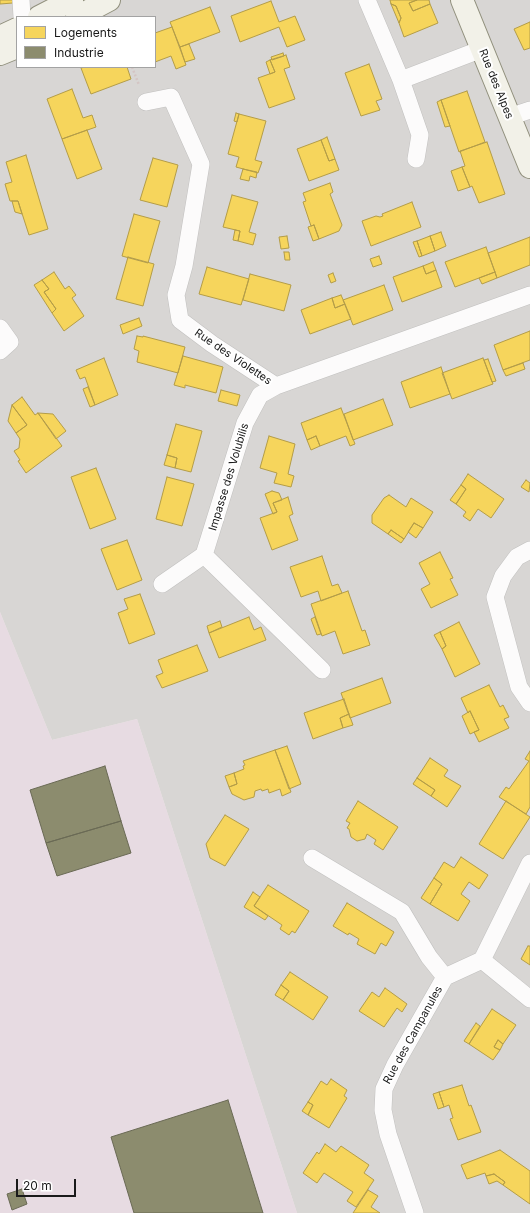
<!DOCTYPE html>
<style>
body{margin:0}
#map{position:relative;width:530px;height:1213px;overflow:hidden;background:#e9e6e3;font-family:Inter,sans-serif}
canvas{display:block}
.legend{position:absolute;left:16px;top:16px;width:140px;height:52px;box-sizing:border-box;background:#fff;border:1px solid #a3a3a3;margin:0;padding:5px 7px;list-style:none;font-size:12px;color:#1a1a1a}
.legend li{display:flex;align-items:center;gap:8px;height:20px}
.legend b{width:20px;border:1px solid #a3a3a3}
.scale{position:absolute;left:16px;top:1179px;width:60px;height:18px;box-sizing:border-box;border:2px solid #1a1a1a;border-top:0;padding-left:5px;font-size:12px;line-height:14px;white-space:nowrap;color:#1a1a1a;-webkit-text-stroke:3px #fff;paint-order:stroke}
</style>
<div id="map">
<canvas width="530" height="1213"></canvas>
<ul class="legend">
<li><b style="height:11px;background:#f6d55c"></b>Logements</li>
<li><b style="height:11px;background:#8c8c6e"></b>Industrie</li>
</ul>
<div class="scale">20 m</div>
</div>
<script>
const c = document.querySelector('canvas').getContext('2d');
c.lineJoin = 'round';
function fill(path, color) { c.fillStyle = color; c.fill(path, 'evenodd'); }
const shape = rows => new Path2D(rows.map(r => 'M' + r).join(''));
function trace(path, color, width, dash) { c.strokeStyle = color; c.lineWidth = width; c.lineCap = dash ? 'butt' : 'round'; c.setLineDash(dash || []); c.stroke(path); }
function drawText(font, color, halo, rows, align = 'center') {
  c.font = font + ' Inter,sans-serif'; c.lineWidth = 4; c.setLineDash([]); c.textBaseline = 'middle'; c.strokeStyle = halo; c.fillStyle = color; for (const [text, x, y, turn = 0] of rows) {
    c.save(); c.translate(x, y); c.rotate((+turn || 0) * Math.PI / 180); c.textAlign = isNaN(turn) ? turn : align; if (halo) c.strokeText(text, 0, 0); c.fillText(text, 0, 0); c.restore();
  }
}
const residential = shape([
 [0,0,530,0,530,1213,297,1213,137,719,52,740,0,612],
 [17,17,155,17,155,67,17,67]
]);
const industrial = shape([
 [0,612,52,740,137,719,297,1213,0,1213]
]);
const homes = shape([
 [0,0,13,0,13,3,0,4,0,0],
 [390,0,417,0,409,3,413,11,430,4,438,23,404,37,399,23,401,18,396,6,391,4,390,0],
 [417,0,429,0,430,4,413,11,409,3,417,0],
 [271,1,279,22,295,16,305,40,287,47,279,27,240,42,231,16,271,1],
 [391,4,396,6,401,18,399,23,391,4],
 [210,7,220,32,180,47,170,22,210,7],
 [530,22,530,48,524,50,514,29,530,22],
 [172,27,186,65,176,69,171,56,155,62,155,33,172,27],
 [189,44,195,59,185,62,180,47,189,44],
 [283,53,284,56,272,60,271,57,283,53],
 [286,55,290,67,284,69,295,99,269,108,258,78,275,72,270,60,286,55],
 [270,60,275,72,270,74,266,62,270,60],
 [369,64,382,99,376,101,380,110,361,116,345,73,369,64],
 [85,67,127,67,131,79,91,94,81,68,85,67],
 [72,89,83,118,92,115,96,127,62,139,47,99,72,89],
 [467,91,485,142,459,152,441,100,467,91],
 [441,100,450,126,445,127,437,102,441,100],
 [236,113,239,114,237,122,234,121,236,113],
 [239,114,266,121,255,160,262,162,258,173,236,167,239,157,228,154,239,114],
 [87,130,102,169,77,179,62,139,87,130],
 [327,137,335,159,329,161,321,140,327,137],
 [321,140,329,161,335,159,339,170,309,181,297,149,321,140],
 [487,142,505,194,479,203,472,186,470,187,462,167,465,166,460,151,487,142],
 [26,155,48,229,29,235,18,201,10,201,5,184,12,182,6,162,26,155],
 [153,158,178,165,167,207,140,200,153,158],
 [462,167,470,187,458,191,451,171,462,167],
 [243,169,257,172,256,178,250,176,249,181,240,179,243,169],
 [330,183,333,192,330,194,342,225,339,231,319,239,314,225,311,226,303,202,306,201,303,193,330,183],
 [232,195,258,202,249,232,256,234,253,245,238,241,240,231,223,227,232,195],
 [12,201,18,201,22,214,15,212,12,201],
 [412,202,421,227,371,246,362,221,376,216,380,217,383,216,382,214,412,202],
 [134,214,160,221,148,263,122,256,134,214],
 [314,225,319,239,313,241,308,227,314,225],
 [235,230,240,231,238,241,233,240,235,230],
 [441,232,446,246,435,251,430,236,441,232],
 [287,236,289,248,281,249,279,237,287,236],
 [430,236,435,251,422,256,417,241,430,236],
 [530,237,530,265,497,278,488,253,530,237],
 [417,241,422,256,419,257,413,242,417,241],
 [486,247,495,272,455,287,445,262,486,247],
 [284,252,289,252,290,260,285,260,284,252],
 [379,256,382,264,373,267,370,259,379,256],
 [128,257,154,264,143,306,116,299,128,257],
 [433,262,436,270,426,274,423,266,433,262],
 [423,266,426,274,436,270,442,287,402,302,393,277,423,266],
 [207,267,249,279,241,305,199,294,207,267],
 [54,272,65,289,69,286,76,295,72,298,84,316,64,331,52,313,56,309,44,292,49,289,42,280,54,272],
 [495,272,497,278,482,284,479,278,495,272],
 [333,273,336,281,331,283,328,275,333,273],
 [250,274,291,285,284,311,243,300,250,274],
 [42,280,49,289,44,292,56,309,52,313,34,285,42,280],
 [384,285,393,310,353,325,343,300,384,285],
 [341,295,345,304,335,308,332,298,341,295],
 [332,298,335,308,345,304,351,319,310,334,301,310,332,298],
 [139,318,142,326,123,334,120,325,139,318],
 [530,331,530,360,503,370,494,345,530,331],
 [137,336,143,337,143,336,185,347,178,373,137,362,139,351,134,349,137,336],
 [183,356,223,367,216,393,185,385,185,388,174,385,183,356],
 [104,358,118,395,95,405,85,377,80,379,76,370,104,358],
 [483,358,493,384,452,399,442,373,483,358],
 [488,359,496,381,492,382,484,360,488,359],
 [523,363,525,369,506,376,503,370,523,363],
 [441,367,450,394,410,408,401,382,441,367],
 [88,387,95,405,90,407,83,389,88,387],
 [221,390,240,395,237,406,218,401,221,390],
 [22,397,35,415,38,413,62,446,26,473,18,461,20,460,14,451,19,448,20,439,16,433,27,425,12,405,22,397],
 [383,399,393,425,353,440,344,414,383,399],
 [12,405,27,425,16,433,8,421,12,405],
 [341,408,355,444,350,446,346,436,320,446,316,436,307,440,301,423,341,408],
 [38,413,53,414,66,431,56,439,38,413],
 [176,424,202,431,191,472,175,468,177,458,167,455,176,424],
 [269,436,295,444,288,474,294,476,291,487,274,483,277,473,260,468,269,436],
 [316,436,320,446,311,450,307,440,316,436],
 [167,455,177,458,175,468,164,465,167,455],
 [96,468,116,519,90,529,71,477,96,468],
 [468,474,504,499,491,518,478,509,470,521,463,516,466,512,456,504,466,489,461,485,468,474],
 [167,477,194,484,182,526,156,519,167,477],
 [526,480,530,483,529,492,521,487,526,480],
 [461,485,466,489,456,504,450,500,461,485],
 [272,491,279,493,282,500,273,503,277,512,273,514,265,494,272,491],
 [389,495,406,507,411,498,433,512,423,528,414,523,404,539,391,530,388,534,372,523,372,515,384,498,389,495],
 [288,497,293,514,289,516,298,540,272,550,260,518,277,512,273,503,288,497],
 [414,523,423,528,416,538,408,532,414,523],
 [391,530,404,539,401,543,388,534,391,530],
 [127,540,142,580,117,590,101,549,127,540],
 [440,552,453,578,450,579,458,595,431,608,421,589,430,584,419,563,440,552],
 [322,556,332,586,338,584,342,593,321,601,318,591,301,597,290,567,322,556],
 [348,591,362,631,365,630,370,645,343,654,335,631,322,636,311,604,348,591],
 [140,594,155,634,129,644,118,613,128,609,124,599,140,594],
 [249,617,254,630,261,627,266,640,219,658,209,633,249,617],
 [315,617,321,634,317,635,311,619,315,617],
 [220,621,222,627,209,633,207,626,220,621],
 [459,622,480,664,455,677,442,649,446,646,440,632,459,622],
 [440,632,446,646,442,649,434,635,440,632],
 [197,645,208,671,162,688,156,676,163,673,158,660,197,645],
 [382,678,391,703,350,718,341,693,382,678],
 [489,685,500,707,503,705,509,717,504,719,509,728,479,742,474,732,479,730,470,711,468,713,461,698,489,685],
 [344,699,349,714,340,718,343,728,313,739,304,713,344,699],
 [470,711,479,730,470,734,462,716,470,711],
 [349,714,353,725,343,728,340,718,349,714],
 [287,746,301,784,289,789,275,750,287,746],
 [275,750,291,792,282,796,280,789,269,793,268,789,262,791,261,789,255,791,254,797,244,800,232,794,229,787,237,784,234,773,244,769,243,766,245,765,243,761,275,750],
 [530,751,530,807,526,814,499,797,506,787,509,789,529,761,525,759,530,751],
 [430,758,448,770,444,776,461,786,447,807,431,796,435,790,417,778,430,758],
 [234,773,237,784,229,787,225,776,234,773],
 [417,778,435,790,431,796,413,784,417,778],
 [358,801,398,827,383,850,374,844,376,840,367,834,365,839,357,841,351,837,349,829,347,828,350,823,346,821,358,801],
 [506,801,530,817,503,859,479,844,506,801],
 [225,815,249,829,225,866,210,858,206,844,225,815],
 [461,857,488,875,479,889,469,882,461,894,470,901,458,921,430,904,442,884,434,878,444,862,454,868,461,857],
 [434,878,442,884,430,904,421,898,434,878],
 [268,885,309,911,295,933,292,931,289,935,280,929,282,925,254,906,268,885],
 [253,892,260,897,254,906,268,916,265,920,244,907,253,892],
 [347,903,394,932,386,946,381,943,375,954,357,944,359,939,349,933,348,935,333,926,347,903],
 [528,946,530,946,530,965,521,959,528,946],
 [290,972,328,997,313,1020,283,1000,289,991,281,985,290,972],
 [281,985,289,991,283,1000,275,995,281,985],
 [385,988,407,1004,402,1012,397,1008,384,1027,359,1011,372,992,379,997,385,988],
 [492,1009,516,1025,503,1044,498,1040,494,1047,500,1050,493,1060,469,1044,492,1009],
 [476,1023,480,1026,469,1044,464,1041,476,1023],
 [498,1040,503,1044,500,1050,494,1047,498,1040],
 [331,1079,347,1090,344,1096,347,1098,329,1128,308,1115,313,1105,308,1102,321,1081,327,1085,331,1079],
 [462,1085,469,1106,471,1105,481,1132,458,1140,450,1119,453,1118,449,1105,444,1107,439,1092,462,1085],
 [439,1092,444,1107,438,1109,433,1094,439,1092],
 [308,1102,313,1105,308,1115,302,1111,308,1102],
 [325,1144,336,1152,341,1146,369,1165,364,1173,374,1180,356,1207,347,1201,353,1192,324,1173,317,1183,303,1173,317,1152,319,1154,325,1144],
 [500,1150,530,1171,530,1204,503,1185,505,1182,494,1174,486,1176,485,1173,467,1179,461,1165,500,1150],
 [494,1174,505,1182,503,1185,497,1181,489,1184,486,1176,494,1174],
 [368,1190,378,1196,371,1207,380,1213,353,1213,368,1190]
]);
const industry = shape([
 [105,766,121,821,46,843,30,790,105,766],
 [121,821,131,853,57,876,46,843,121,821],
 [228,1100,263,1213,134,1213,111,1137,228,1100],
 [22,1189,27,1204,12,1210,7,1194,22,1189]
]);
const path = shape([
 [132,67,139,85]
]);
const street = shape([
 [21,0,22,17],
 [367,0,401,80],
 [146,102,171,97,201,164,184,266,176,295,180,320,212,344,276,386],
 [509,117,530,110],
 [416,159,420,135,401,80,482,49],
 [0,328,10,342,0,351],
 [530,550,517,557,503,576,495,597,519,687,530,703],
 [162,584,204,555],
 [322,670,204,555,245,423,260,395,276,386,530,295],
 [312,858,402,912,429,957,445,977],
 [482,960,530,999],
 [415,1213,388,1134,383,1110,384,1089,395,1065,445,977,482,960,530,863]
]);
const secondary = shape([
 [462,0,530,167],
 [39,17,72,0],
 [77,17,109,0],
 [0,37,17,29],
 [0,54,17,47]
]);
const streetNames = [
 ["Rue des Alpes",496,84,68],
 ["Rue des Violettes",233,357,34],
 ["Impasse des Volubilis",229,477,-73],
 ["Rue des Campanules",413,1035,-61]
];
fill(residential, '#d8d6d4');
fill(industrial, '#e7dbe2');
fill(homes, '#f6d55c');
trace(homes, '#b49d48', 1);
fill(industry, '#8c8c6e');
trace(industry, '#6a6a55', 1);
trace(street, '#c1c0bf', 18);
trace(secondary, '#91907d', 24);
trace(path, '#d4c5c4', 2.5, [2, 2]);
trace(street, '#fcfbfb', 17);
trace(secondary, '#f2f1e8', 22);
drawText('11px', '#1a1a1a', '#fff', streetNames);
</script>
